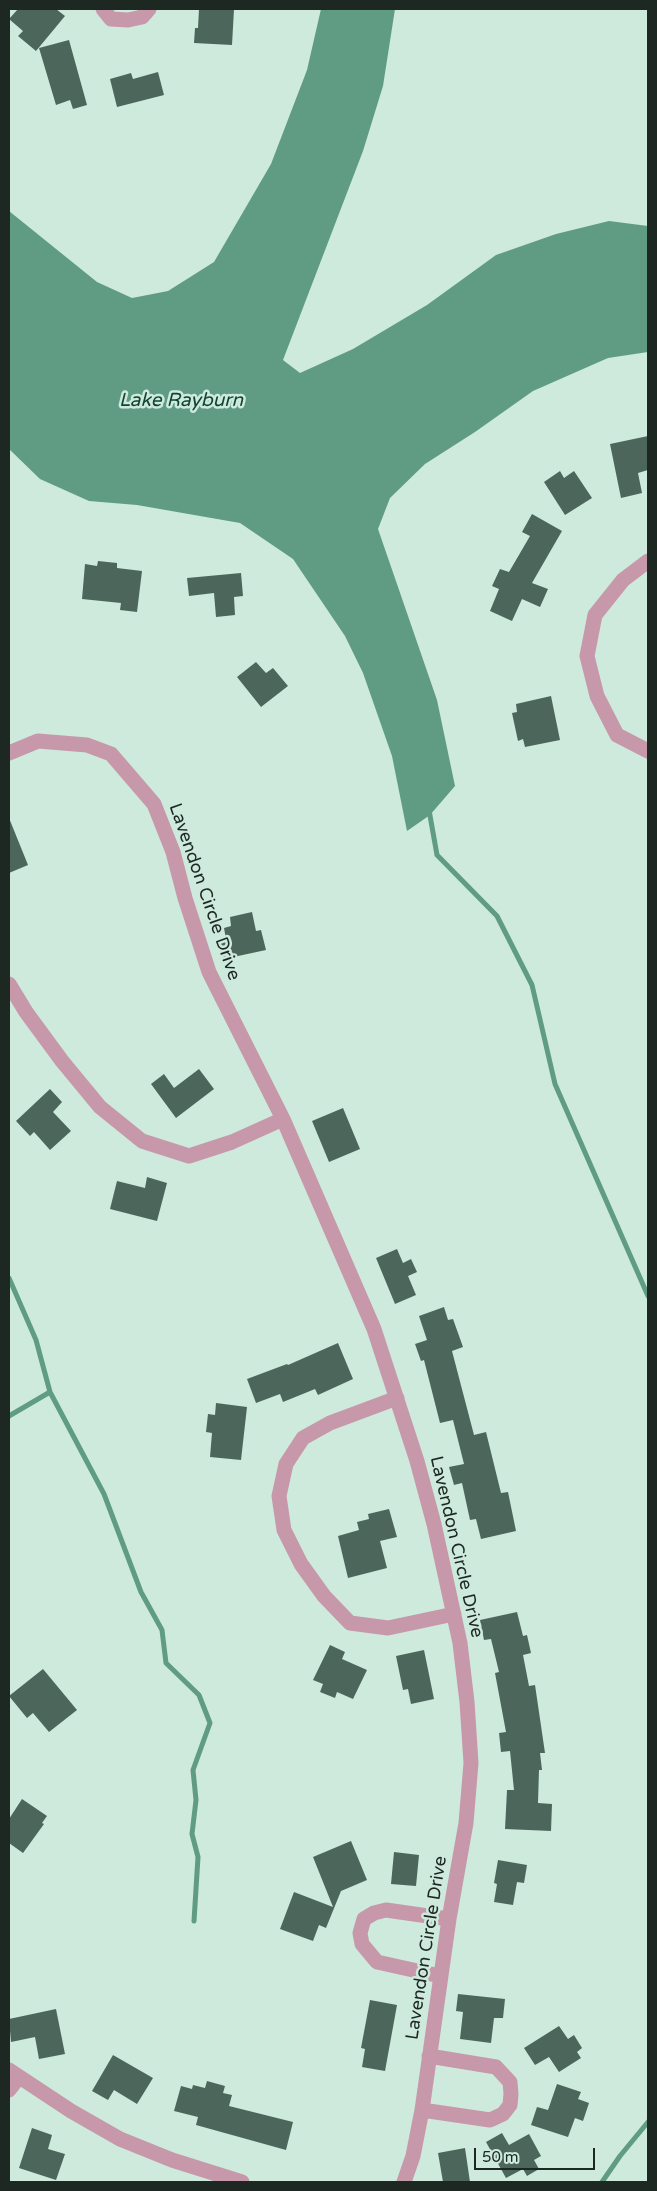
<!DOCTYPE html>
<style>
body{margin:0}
#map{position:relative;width:657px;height:2191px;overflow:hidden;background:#cdeadd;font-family:"Varela Round",sans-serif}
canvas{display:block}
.frame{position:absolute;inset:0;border:10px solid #1d2823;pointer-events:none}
.scale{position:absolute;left:474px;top:2148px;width:121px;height:22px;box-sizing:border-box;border:2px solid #1d2823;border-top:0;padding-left:6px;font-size:15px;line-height:18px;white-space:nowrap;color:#1d2823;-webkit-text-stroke:4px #cdeadd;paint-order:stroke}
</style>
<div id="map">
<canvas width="657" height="2191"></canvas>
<div class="frame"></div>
<div class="scale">50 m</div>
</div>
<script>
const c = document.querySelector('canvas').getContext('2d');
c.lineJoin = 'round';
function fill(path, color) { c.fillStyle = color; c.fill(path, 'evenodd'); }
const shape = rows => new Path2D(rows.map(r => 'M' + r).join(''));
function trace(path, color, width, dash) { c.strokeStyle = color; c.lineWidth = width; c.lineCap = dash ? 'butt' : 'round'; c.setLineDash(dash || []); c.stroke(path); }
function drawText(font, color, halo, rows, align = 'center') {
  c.font = font + ' "Varela Round",sans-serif'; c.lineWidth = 5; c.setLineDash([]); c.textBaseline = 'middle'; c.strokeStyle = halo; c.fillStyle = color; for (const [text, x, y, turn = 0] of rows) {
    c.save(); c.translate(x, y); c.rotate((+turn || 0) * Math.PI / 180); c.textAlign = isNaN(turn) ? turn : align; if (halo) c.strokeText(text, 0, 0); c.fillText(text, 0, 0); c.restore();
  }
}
const water = shape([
 [321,9,395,9,383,86,363,151,283,360,300,373,353,349,427,305,496,255,556,234,609,221,648,226,648,352,608,358,533,391,475,432,425,464,390,498,378,529,437,700,455,786,430,815,407,831,392,756,363,673,345,636,293,559,240,523,137,505,89,501,40,479,9,449,9,211,97,282,132,298,168,291,214,262,271,164,307,70]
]);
const stream = shape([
 [429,810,437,855,497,916,532,985,555,1084,648,1296],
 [9,1278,36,1340,50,1392,104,1494,141,1592,162,1630,166,1663,199,1695,210,1723,193,1770,196,1800,192,1834,198,1857,194,1921],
 [9,1416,50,1392],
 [602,2182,620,2156,648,2122]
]);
const building = shape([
 [18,9,56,9,65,16,36,51,18,36,23,31,9,19],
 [199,9,234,9,232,45,194,43,195,28,198,28],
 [69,40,87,105,73,109,70,100,56,105,39,48],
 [158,72,164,95,117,107,110,79,131,73,133,79],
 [648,436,648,470,638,473,642,493,621,498,610,444],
 [560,471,564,478,574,471,592,498,565,515,544,482],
 [532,514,562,531,532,583,548,589,540,607,522,599,512,621,490,611,499,589,492,586,500,569,509,572,530,536,522,532],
 [98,561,117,563,117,568,142,571,137,612,120,610,121,603,82,599,85,564,97,566],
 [241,573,243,596,234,597,235,615,216,617,214,593,189,596,187,578],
 [256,662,266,673,273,668,288,686,261,707,237,677],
 [551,696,560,740,525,747,523,739,518,741,512,713,517,712,516,704],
 [9,818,28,865,9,873],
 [252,912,256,931,261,930,266,950,224,959,220,941,226,939,224,928,231,926,230,917],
 [199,1069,214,1089,176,1118,151,1084,164,1074,174,1088],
 [50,1089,62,1102,53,1112,71,1131,50,1150,34,1132,30,1136,16,1121],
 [343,1108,360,1149,329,1162,312,1121],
 [147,1177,167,1183,157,1221,110,1209,117,1181,145,1188],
 [397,1249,403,1263,411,1259,417,1272,408,1276,416,1295,395,1304,376,1258],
 [444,1307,448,1320,453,1319,463,1347,452,1351,474,1435,486,1432,501,1493,508,1492,516,1531,481,1539,476,1519,470,1520,462,1483,454,1485,449,1467,464,1464,453,1420,440,1423,424,1360,421,1361,415,1344,427,1340,419,1316],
 [338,1343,353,1379,318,1395,315,1389,283,1402,280,1394,256,1403,247,1379,287,1364,288,1365],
 [216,1403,247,1407,241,1460,210,1457,212,1433,206,1432,208,1414,215,1415],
 [389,1509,397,1537,380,1541,387,1568,348,1578,338,1536,359,1530,357,1522,369,1519,368,1514],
 [517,1612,523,1636,527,1635,531,1653,523,1655,529,1686,535,1685,545,1753,540,1753,542,1770,539,1770,538,1803,552,1804,551,1831,505,1829,507,1790,514,1790,510,1751,501,1752,499,1733,506,1732,495,1673,499,1672,491,1639,484,1640,480,1620],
 [330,1645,345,1652,342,1659,367,1670,353,1699,337,1692,335,1698,320,1692,323,1684,313,1680],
 [424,1650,434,1699,411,1704,408,1689,403,1690,396,1656],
 [43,1669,77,1710,49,1732,33,1713,27,1718,9,1696],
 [22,1799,47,1816,42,1823,44,1824,23,1853,9,1843,9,1819],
 [351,1841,367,1880,341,1891,326,1928,319,1925,313,1941,280,1929,294,1892,333,1907,313,1857],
 [394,1852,419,1855,416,1886,391,1884],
 [498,1860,527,1865,524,1883,517,1882,513,1905,494,1902,497,1884,494,1883],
 [458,1994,505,1999,503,2018,494,2018,491,2043,460,2039,463,2012,456,2011],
 [370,2000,397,2005,385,2071,362,2067,365,2049,361,2048],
 [56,2009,65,2054,39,2059,35,2037,11,2042,9,2019],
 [559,2026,568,2039,574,2035,582,2048,577,2052,581,2058,559,2072,549,2057,535,2065,524,2048],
 [113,2055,153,2078,137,2104,114,2090,108,2100,92,2091],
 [207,2081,225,2086,223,2093,232,2095,229,2106,293,2122,286,2150,196,2125,198,2117,174,2111,181,2086,192,2089,193,2085,205,2088],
 [557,2084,581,2092,578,2099,589,2103,583,2121,575,2118,568,2137,531,2125,537,2107,548,2110],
 [32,2128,52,2135,48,2149,65,2154,56,2180,19,2168],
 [502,2133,509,2145,529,2134,541,2156,534,2160,539,2169,527,2176,523,2169,506,2178,486,2142],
 [465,2148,470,2182,443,2182,438,2153]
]);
const minor = shape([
 [103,9,111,19,128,20,142,17,149,9],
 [648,561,623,580,595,615,587,656,597,696,617,735,648,751],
 [9,753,38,741,87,745,111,754,154,804,173,852,185,898,209,972,283,1119,374,1329,417,1461,434,1524,460,1643,467,1702,471,1763,466,1823,449,1919,422,2110,413,2156,404,2182],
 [9,984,26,1012,62,1061,100,1107,142,1141,189,1156,232,1142,283,1119],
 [397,1398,330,1423,303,1438,286,1464,279,1496,284,1530,301,1564,324,1596,350,1623,388,1628,454,1614],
 [440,1976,377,1962,362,1944,360,1933,364,1919,374,1913,386,1910,449,1919],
 [9,2070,71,2111,120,2139,172,2160,242,2182],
 [9,2090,19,2077],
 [422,2110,490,2120,503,2114,510,2105,511,2094,510,2082,496,2067,429,2056]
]);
const streetNames = [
 ["Lavendon Circle Drive",204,892,71],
 ["Lavendon Circle Drive",456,1547,77],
 ["Lavendon Circle Drive",427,1948,-81]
];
const waterNames = [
 ["Lake Rayburn",181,401]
];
fill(water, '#609c84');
trace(stream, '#609c84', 5);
fill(building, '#4c665b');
trace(minor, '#c798aa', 15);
drawText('18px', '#1d2823', '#cdeadd', streetNames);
drawText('italic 19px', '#114432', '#cdeadd', waterNames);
</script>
